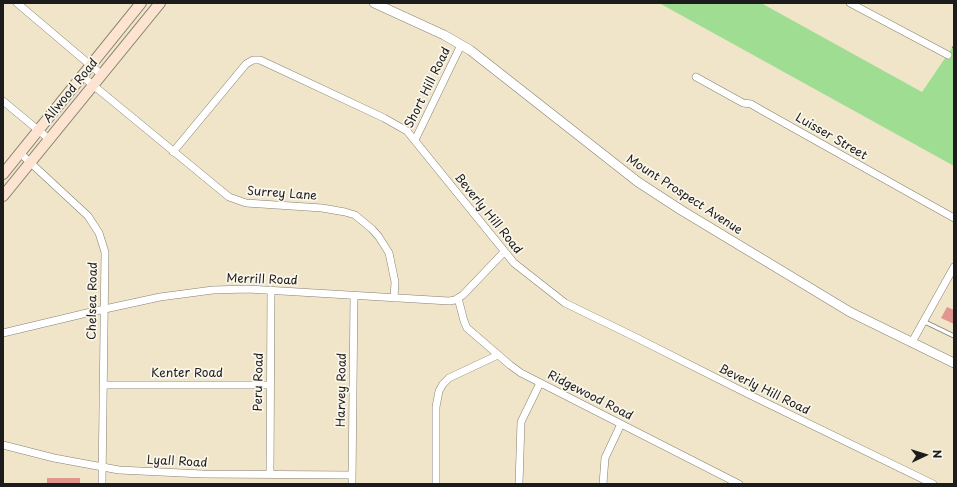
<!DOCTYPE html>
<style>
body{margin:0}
#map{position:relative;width:957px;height:487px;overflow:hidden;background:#f0e5c9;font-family:"Playpen Sans",sans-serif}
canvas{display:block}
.frame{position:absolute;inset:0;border:4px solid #1c1c1c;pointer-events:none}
.north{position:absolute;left:905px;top:435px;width:40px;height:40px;-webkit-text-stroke:3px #fbf7ec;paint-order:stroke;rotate:86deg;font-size:11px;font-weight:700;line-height:16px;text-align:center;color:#1c1c1c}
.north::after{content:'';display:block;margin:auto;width:14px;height:18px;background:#1c1c1c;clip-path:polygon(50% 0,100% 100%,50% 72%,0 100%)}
</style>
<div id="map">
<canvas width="957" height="487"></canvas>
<div class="frame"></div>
<div class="north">N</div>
</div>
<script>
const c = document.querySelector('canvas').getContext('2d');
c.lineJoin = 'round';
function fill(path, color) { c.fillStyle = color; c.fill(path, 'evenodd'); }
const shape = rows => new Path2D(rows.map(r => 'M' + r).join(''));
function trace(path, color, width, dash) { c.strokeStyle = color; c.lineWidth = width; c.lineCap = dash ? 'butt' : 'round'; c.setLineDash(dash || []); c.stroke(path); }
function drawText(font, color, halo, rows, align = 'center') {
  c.font = font + ' "Playpen Sans",sans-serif'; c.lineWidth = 3.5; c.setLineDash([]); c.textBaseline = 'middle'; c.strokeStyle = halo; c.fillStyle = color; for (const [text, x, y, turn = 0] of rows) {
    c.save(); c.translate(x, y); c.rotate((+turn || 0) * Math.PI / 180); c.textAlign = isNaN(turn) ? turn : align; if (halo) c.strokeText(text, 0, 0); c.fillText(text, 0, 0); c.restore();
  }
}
const green = shape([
 [659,3,761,3,922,92,954,45,954,166]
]);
const building = shape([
 [947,307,954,310,954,324,941,318],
 [47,478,80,478,80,484,47,484]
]);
const path = shape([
 [952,47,954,48]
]);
const service = shape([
 [923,321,954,336]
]);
const minor = shape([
 [17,3,102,75],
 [850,3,948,55],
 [82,76,229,197,246,203,322,208,345,212,355,215,372,229,379,237,389,253,395,282,394,298],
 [696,77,743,103,751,104,763,111,954,218],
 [3,101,49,139],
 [415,140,461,45],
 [173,152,246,64,253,60,260,60,273,66,384,118,407,131,514,263,565,303,635,337,748,394,933,484],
 [20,153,88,216,99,233,105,252,102,484],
 [458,298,464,321,467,328,510,365,521,373,739,484],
 [3,333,91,312,160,297,213,290,248,289,449,301,455,300,463,295,504,252],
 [912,342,954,267],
 [103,385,270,385],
 [3,445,54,458,119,470,203,474,352,475],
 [270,475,271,290],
 [352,484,354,296],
 [436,484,436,407,439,391,443,384,449,378,498,355],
 [519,484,521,422,540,383],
 [603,484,605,458,621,424]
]);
const tertiary = shape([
 [374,3,444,35,470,50,638,182,681,210,850,312,954,363]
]);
const secondary = shape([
 [3,174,141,3],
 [3,196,160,3]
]);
const streetNames = [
 ["Short Hill Road",428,88,-64],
 ["Allwood Road",71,91,-51],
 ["Luisser Street",831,137,30],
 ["Surrey Lane",282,194,4],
 ["Mount Prospect Avenue",684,195,33],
 ["Beverly Hill Road",488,214,51],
 ["Merrill Road",262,280,2],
 ["Chelsea Road",93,301,-89],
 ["Kenter Road",187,374],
 ["Peru Road",259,382,-89],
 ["Harvey Road",342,390,-89],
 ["Beverly Hill Road",764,390,26],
 ["Ridgewood Road",590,396,27],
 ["Lyall Road",177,462,3]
];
fill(green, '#9fde92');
fill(building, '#e1968f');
trace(service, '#868072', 5);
trace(minor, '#868072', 8);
trace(tertiary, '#868072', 10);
trace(secondary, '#868072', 12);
trace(path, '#868072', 1.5, [3, 3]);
trace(service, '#fff', 3.5);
trace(minor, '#fff', 7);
trace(tertiary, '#fff', 9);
trace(secondary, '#fde4d0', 10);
drawText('12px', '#1c1c1c', '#fbf7ec', streetNames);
</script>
